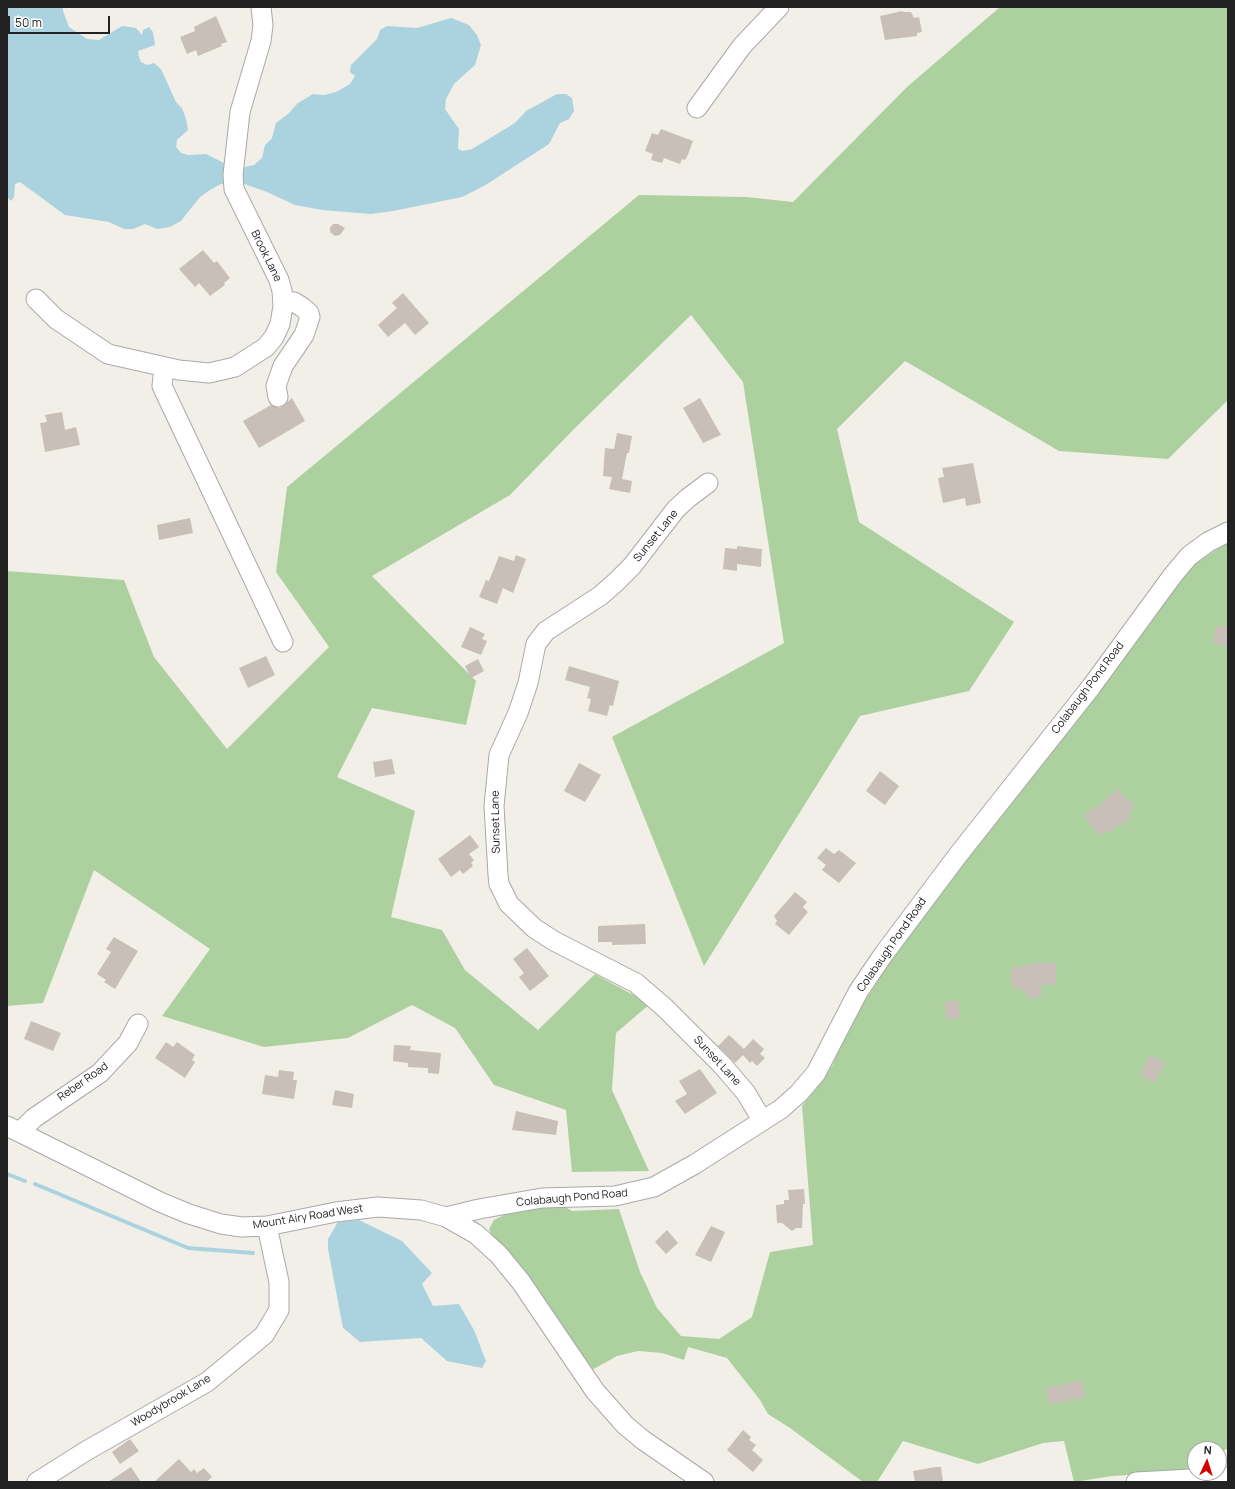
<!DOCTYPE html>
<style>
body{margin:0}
#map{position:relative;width:1235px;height:1489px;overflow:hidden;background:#f2efe9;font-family:Manrope,sans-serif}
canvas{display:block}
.frame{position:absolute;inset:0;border:8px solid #222;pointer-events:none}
.north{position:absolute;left:1187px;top:1441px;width:40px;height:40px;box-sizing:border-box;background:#fff;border:1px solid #a7a7a7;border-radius:50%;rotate:4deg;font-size:11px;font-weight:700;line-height:16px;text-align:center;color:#222}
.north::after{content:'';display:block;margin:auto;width:14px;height:18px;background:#d40000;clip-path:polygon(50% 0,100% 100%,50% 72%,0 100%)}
.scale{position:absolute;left:8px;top:16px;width:102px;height:18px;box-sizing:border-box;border:2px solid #222;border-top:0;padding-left:5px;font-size:12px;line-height:14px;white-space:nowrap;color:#222;-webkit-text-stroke:3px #fff;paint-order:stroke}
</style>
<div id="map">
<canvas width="1235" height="1489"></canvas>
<div class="frame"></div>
<div class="north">N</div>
<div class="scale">50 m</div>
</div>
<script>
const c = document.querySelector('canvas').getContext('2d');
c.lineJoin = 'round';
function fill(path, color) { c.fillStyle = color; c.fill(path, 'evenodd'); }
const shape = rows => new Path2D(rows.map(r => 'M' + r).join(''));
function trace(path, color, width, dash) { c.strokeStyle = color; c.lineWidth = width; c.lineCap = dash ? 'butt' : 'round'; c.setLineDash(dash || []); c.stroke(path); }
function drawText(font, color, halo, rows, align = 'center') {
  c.font = font + ' Manrope,sans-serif'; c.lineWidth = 3; c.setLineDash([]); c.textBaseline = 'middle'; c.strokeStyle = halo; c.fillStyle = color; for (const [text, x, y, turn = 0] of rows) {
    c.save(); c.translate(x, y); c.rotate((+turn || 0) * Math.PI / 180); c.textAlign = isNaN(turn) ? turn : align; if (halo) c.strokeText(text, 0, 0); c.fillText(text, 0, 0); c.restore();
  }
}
const forest = shape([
 [1000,7,1228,7,1228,400,1168,459,1059,451,905,361,837,429,859,522,1014,622,969,691,860,716,704,966,612,737,784,643,743,382,691,315,576,427,510,495,372,576,476,681,466,725,372,708,337,777,415,811,391,917,442,930,465,970,538,1030,595,974,650,1004,616,1033,612,1090,649,1171,572,1172,566,1110,494,1085,455,1028,412,1005,348,1038,264,1047,162,1016,210,949,94,870,43,1003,7,1006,7,571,124,580,154,657,227,749,329,647,276,572,287,487,639,195,746,197,793,202,907,87],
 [1228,542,1228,1448,1219,1454,1219,1449,1195,1449,1195,1471,1112,1476,1074,1482,1064,1441,1043,1443,978,1464,903,1441,877,1482,863,1482,790,1428,768,1414,760,1400,727,1358,688,1347,684,1360,662,1353,638,1351,617,1356,590,1371,494,1241,489,1229,494,1220,510,1212,562,1205,572,1211,619,1209,640,1272,657,1308,681,1336,719,1339,752,1317,770,1252,813,1245,802,1106,832,1066,849,1024,876,984,903,939,986,828,1073,726,1159,607,1193,565]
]);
const water = shape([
 [7,7,63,7,63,11,69,27,87,39,99,40,122,26,136,28,142,35,143,30,149,27,153,32,155,45,138,51,139,57,141,62,147,65,154,63,161,69,176,102,182,108,186,119,188,130,177,140,176,147,181,153,188,155,206,154,226,164,245,167,254,165,262,158,265,145,272,138,276,123,288,114,298,103,313,94,324,95,336,92,350,84,355,76,350,72,351,65,377,39,380,30,387,26,417,28,451,18,469,25,477,35,481,45,475,65,454,84,446,99,445,109,459,129,458,149,463,151,472,149,515,123,526,111,557,94,566,94,572,98,574,111,569,119,560,123,549,144,484,186,462,197,393,211,371,214,322,210,295,205,267,192,239,182,221,184,210,190,200,197,181,221,170,227,157,229,145,224,133,229,124,229,109,222,65,215,20,182,15,184,14,197,11,201,7,197],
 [359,1220,402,1241,432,1273,422,1284,433,1306,459,1304,474,1330,486,1361,482,1368,447,1361,421,1338,360,1342,343,1328,328,1249,328,1239,338,1222]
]);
const stream = shape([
 [7,1174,25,1181],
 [35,1184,188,1248,253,1253]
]);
const building = shape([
 [902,11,903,12,911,12,914,18,919,17,922,32,917,33,917,36,885,40,880,16],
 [216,16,227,42,221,44,222,46,198,56,196,50,187,54,180,37,195,31,194,27],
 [661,129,693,141,687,157,685,160,682,159,680,164,664,158,662,163,651,160,653,154,645,151,652,133,658,135],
 [333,224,338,224,345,228,340,235,335,236,330,232,330,228],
 [203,250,214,263,217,261,230,278,224,283,225,285,210,296,199,283,195,287,179,269],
 [403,293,429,323,415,335,405,323,388,337,378,325,397,308,392,303],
 [292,398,305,421,259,448,243,421,271,405,280,408],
 [700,398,721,435,703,443,683,408],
 [62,412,65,430,76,427,80,445,45,452,40,423,47,422,45,415],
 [617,433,632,436,629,453,627,453,622,479,632,481,630,493,609,489,612,477,603,476,605,448,614,449],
 [973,463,981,503,966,506,965,498,943,503,938,478,944,477,942,468],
 [190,518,193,533,159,540,157,525],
 [737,546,762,549,761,567,737,564,737,571,723,569,725,548,737,549],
 [516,555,526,559,513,593,503,588,497,604,479,597,486,580,489,581,499,556,514,561],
 [1217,625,1228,628,1228,647,1212,642],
 [470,627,485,634,482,639,487,641,481,655,461,647],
 [266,656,275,675,248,688,239,668],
 [478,659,484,671,471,678,465,666],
 [569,666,619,681,613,706,610,705,607,716,588,711,591,699,587,698,590,687,565,680],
 [392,759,395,774,375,777,373,762],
 [579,763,601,775,585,802,564,791],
 [880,771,899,786,885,805,866,791],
 [1118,788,1128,801,1133,801,1133,809,1129,814,1131,817,1122,826,1120,824,1109,833,1107,830,1100,836,1084,816,1095,806,1097,808],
 [470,835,479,847,469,854,474,860,471,863,473,866,463,874,460,870,451,877,438,859],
 [826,848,834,854,839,850,856,863,839,883,822,870,826,865,817,858],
 [795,892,807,902,803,907,808,912,789,935,775,924,777,921,774,916],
 [645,924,646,944,612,945,612,942,598,942,598,926],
 [114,937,138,951,115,989,104,982,106,980,97,974,111,952,106,949],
 [527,948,549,976,530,991,519,977,524,973,513,959],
 [1033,963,1056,963,1056,985,1041,985,1041,998,1026,998,1026,990,1015,990,1016,986,1011,986,1011,967,1023,967,1023,964,1033,965],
 [958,1000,961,1018,947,1020,943,1002],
 [31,1021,61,1033,53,1051,24,1039],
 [729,1035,744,1049,753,1039,764,1049,760,1054,765,1058,757,1066,752,1061,750,1063,743,1055,735,1063,718,1046],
 [166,1042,173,1047,177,1042,195,1055,192,1060,195,1062,185,1078,155,1058],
 [394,1045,411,1046,410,1050,441,1053,439,1074,428,1073,428,1068,408,1067,408,1063,393,1061],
 [1150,1055,1165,1062,1155,1083,1140,1075],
 [700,1069,717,1093,685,1114,675,1101,687,1094,679,1081],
 [279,1070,294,1072,293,1080,297,1080,294,1099,262,1094,265,1075,278,1077],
 [335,1090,354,1094,352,1108,332,1105],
 [516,1111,558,1121,556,1135,512,1130],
 [804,1189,805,1204,803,1204,802,1228,796,1228,792,1231,782,1223,777,1223,776,1205,784,1204,784,1200,789,1200,788,1190],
 [711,1226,725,1232,711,1262,695,1255],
 [667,1230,678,1243,666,1254,655,1242],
 [1082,1380,1086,1397,1049,1405,1046,1388],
 [743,1430,751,1437,749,1440,756,1445,752,1450,763,1460,753,1472,727,1450],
 [130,1439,139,1451,120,1464,112,1452],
 [179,1459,191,1472,194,1469,197,1473,204,1468,212,1477,206,1482,154,1482],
 [131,1467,141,1482,108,1482],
 [936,1467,941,1467,943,1482,915,1482,913,1471]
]);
const minor = shape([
 [697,108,742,46,779,7],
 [36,299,56,319,108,354,179,370,209,373,235,367,266,347,274,337,280,324,283,306,282,291,279,280,234,189,233,175,240,112,261,41,263,25,261,7],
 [164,367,162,386,283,642],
 [278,397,276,386,283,366,304,335,310,317,309,313,302,307,294,302,283,300],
 [708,483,688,498,676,509,632,566,616,582,600,596,546,631,536,644,528,683,518,713,499,755,494,806,498,875,499,884,509,904,534,928,554,941,636,983,665,1008,723,1066,746,1093,762,1120],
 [7,1126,160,1202,189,1214,221,1224,242,1227,267,1226,336,1212,378,1207,421,1210,446,1217,476,1234,499,1255,521,1282,595,1391,625,1425,643,1440,704,1482],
 [20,1132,34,1118,100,1073,128,1043,138,1024],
 [446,1217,479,1209,542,1198,615,1196,654,1187,695,1164,781,1109,799,1093,816,1073,858,992,883,955,958,855,1091,687,1173,575,1189,556,1208,542,1228,532],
 [37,1482,86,1451,207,1382,264,1335,279,1310,279,1282,267,1226],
 [1136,1482,1228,1477]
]);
const streetNames = [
 ["Brook Lane",266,256,64],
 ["Sunset Lane",656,536,-51],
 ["Colabaugh Pond Road",1088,688,-53],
 ["Sunset Lane",496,822,-91],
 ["Colabaugh Pond Road",892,945,-55],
 ["Sunset Lane",717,1061,47],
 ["Reber Road",83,1082,-35],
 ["Colabaugh Pond Road",572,1198,-5],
 ["Mount Airy Road West",308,1217,-9],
 ["Woodybrook Lane",171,1401,-31]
];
fill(forest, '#add19e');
fill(water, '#aad3df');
trace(stream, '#aad3df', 4);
fill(building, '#c7bfb8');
trace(minor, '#a9a9a9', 21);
trace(minor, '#fff', 19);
drawText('11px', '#222', '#fff', streetNames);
</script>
